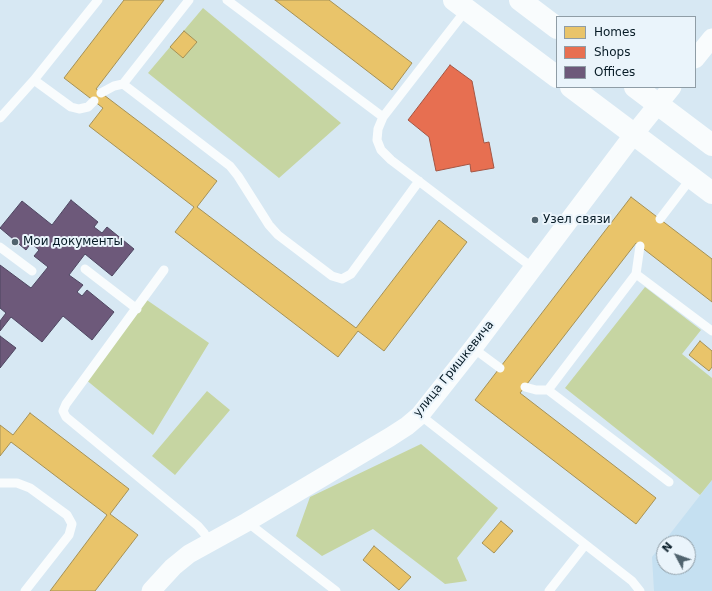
<!DOCTYPE html>
<meta charset="utf-8">
<style>
body{margin:0}
#map{position:relative;width:712px;height:591px;overflow:hidden;background:#d7e8f3;font-family:"DejaVu Sans",sans-serif}
canvas{display:block}
.legend{position:absolute;left:556px;top:16px;width:140px;height:72px;box-sizing:border-box;background:#eaf4fb;border:1px solid #8f9da6;margin:0;padding:5px 7px;list-style:none;font-size:12px;color:#071b26}
.legend li{display:flex;align-items:center;gap:8px;height:20px}
.legend b{width:20px;border:1px solid #8f9da6}
.north{position:absolute;left:656px;top:535px;width:40px;height:40px;box-sizing:border-box;background:#eaf4fb;border:1px solid #8f9da6;border-radius:50%;rotate:311deg;font-size:11px;font-weight:700;line-height:16px;text-align:center;color:#071b26}
.north::after{content:'';display:block;margin:auto;width:14px;height:18px;background:#50636e;clip-path:polygon(50% 0,100% 100%,50% 72%,0 100%)}
</style>
<div id="map">
<canvas width="712" height="591"></canvas>
<ul class="legend">
<li><b style="height:11px;background:#e9c46a"></b>Homes</li>
<li><b style="height:11px;background:#e76f51"></b>Shops</li>
<li><b style="height:11px;background:#6d597a"></b>Offices</li>
</ul>
<div class="north">N</div>
</div>
<script>
const ctx = document.querySelector('canvas').getContext('2d');
ctx.lineJoin = 'round';
function paint(path, color) {
  ctx.fillStyle = color;
  ctx.fill(path, 'evenodd');
}
function shape(rows) {
  const path = new Path2D();
  for (const r of rows) {
    path.moveTo(r[0], r[1]);
    for (let i = 2; i < r.length; i += 2) path.lineTo(r[i], r[i + 1]);
  }
  return path;
}
function stroke(path, color, width, dash) {
  ctx.strokeStyle = color;
  ctx.lineWidth = width;
  ctx.lineCap = dash ? 'butt' : 'round';
  ctx.setLineDash(dash || []);
  ctx.stroke(path);
}
function drawText(font, color, halo, rows, align = 'center') {
  ctx.font = font + ' "DejaVu Sans",sans-serif';
  ctx.lineWidth = 4;
  ctx.setLineDash([]);
  ctx.textBaseline = 'middle';
  ctx.strokeStyle = halo;
  ctx.fillStyle = color;
  for (const [text, x, y, turn = 0] of rows) {
    ctx.save();
    ctx.translate(x, y);
    ctx.rotate((+turn || 0) * Math.PI / 180);
    ctx.textAlign = isNaN(turn) ? turn : align;
    if (halo) ctx.strokeText(text, 0, 0);
    ctx.fillText(text, 0, 0);
    ctx.restore();
  }
}
paint(shape([
 [712,480,712,591,654,591,652,557],
 [664,543,688,543,688,567,664,567]
]), '#c5e0f1');
paint(shape([
 [203,8,341,123,279,178,148,73],
 [645,287,701,330,682,354,712,378,712,480,700,495,565,388],
 [144,298,209,343,153,435,85,379],
 [207,391,230,410,175,475,152,456],
 [421,444,498,508,457,558,467,581,445,584,373,529,322,556,296,536,310,497]
]), '#c6d5a2');
const homes = shape([
 [124,0,164,0,96,89,217,181,197,207,356,328,439,220,467,242,384,351,358,331,338,357,175,232,194,207,89,126,103,108,64,78,124,0],
 [275,0,329,0,412,63,392,90,275,0],
 [184,31,197,42,183,58,170,47,184,31],
 [631,197,712,259,712,302,636,243,520,393,656,498,636,524,475,400,631,197],
 [700,341,712,351,712,367,709,371,689,355,700,341],
 [30,413,129,489,110,514,138,535,95,591,50,591,107,515,11,442,0,456,0,425,13,435,30,413],
 [501,521,513,531,494,553,482,543,501,521],
 [374,546,411,577,399,590,363,560,374,546]
]);
paint(homes, '#e9c46a');
stroke(homes, '#a59156', 1);
const shops = shape([
 [450,65,472,81,484,143,489,142,494,168,471,172,470,164,436,171,429,137,408,120,450,65]
]);
paint(shops, '#e76f51');
stroke(shops, '#a45644', 1);
const offices = shape([
 [71,200,98,222,94,227,102,233,107,227,134,249,112,276,85,254,69,275,83,285,77,292,82,296,87,290,114,312,92,340,63,316,42,342,11,317,0,331,0,321,6,313,0,308,0,265,31,288,48,267,34,256,39,250,31,243,26,250,0,228,22,201,52,225,71,200],
 [0,336,16,348,0,368,0,336]
]);
paint(offices, '#6d597a');
stroke(offices, '#4e4661', 1);
stroke(shape([
 [189,0,123,84,230,166,238,176,269,225,278,235,332,276,342,279,351,274,419,181],
 [227,0,383,117,378,129,377,140,381,150,391,160,533,268],
 [34,80,71,107,79,109,88,107,94,101],
 [101,93,114,86,123,84],
 [383,117,466,10],
 [0,118,34,80,98,0],
 [660,219,692,177],
 [0,247,32,271],
 [85,269,137,309],
 [164,270,66,404,63,411,66,417,198,526,204,533,209,542],
 [636,274,640,246],
 [473,348,500,368],
 [525,387,536,390,548,390],
 [420,415,632,581,640,591],
 [669,482,548,390,636,274,712,331],
 [0,483,17,483,30,488,67,515,72,524,69,535,25,591],
 [247,522,336,591],
 [549,591,585,545]
]), '#f9fcfd', 9);
stroke(shape([
 [695,59,712,38],
 [151,591,173,567,189,554,247,522,390,437,407,426,420,415,473,348,634,134,672,87]
]), '#f9fcfd', 19);
stroke(shape([
 [454,0,557,77],
 [520,0,557,28],
 [571,87,712,193],
 [635,87,712,145]
]), '#f9fcfd', 22);
for (const [x, y, r, color] of [
 [535,220,4,"#50636e"],
 [15,242,4,"#50636e"]
]) {
  const dot = new Path2D();
  dot.arc(x, y, r, 0, 2 * Math.PI);
  ctx.fillStyle = color;
  ctx.fill(dot);
  stroke(dot, '#eaf4fb', 1.5);
}
drawText('12px', '#071b26', '#eaf4fb', [
 ["Узел связи",543,220],
 ["Мои документы",23,242]
], 'left');
drawText('12px', '#071b26', '#eaf4fb', [
 ["улица Гришкевича",454,369,-51]
]);
</script>
